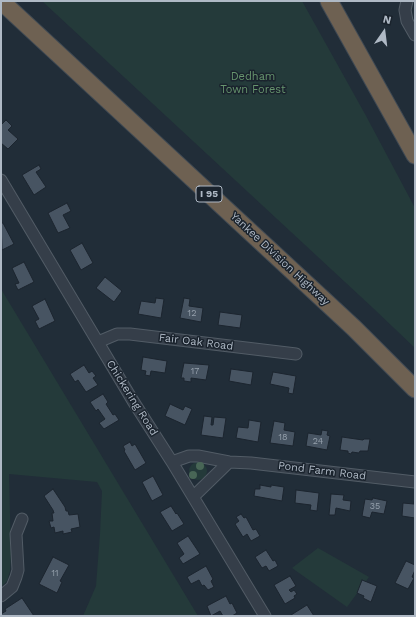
<!DOCTYPE html>
<style>
body{margin:0}
#map{position:relative;width:416px;height:617px;overflow:hidden;background:#212d38;font-family:"Work Sans",sans-serif}
canvas{display:block}
.frame{position:absolute;inset:0;border:2px solid #afb9c5;pointer-events:none}
.north{position:absolute;left:364px;top:12px;width:40px;height:40px;-webkit-text-stroke:3px #1a232d;paint-order:stroke;rotate:14deg;font-size:11px;font-weight:700;line-height:16px;text-align:center;color:#afb9c5}
.north::after{content:'';display:block;margin:auto;width:14px;height:18px;background:#afb9c5;clip-path:polygon(50% 0,100% 100%,50% 72%,0 100%)}
</style>
<div id="map">
<canvas width="416" height="617"></canvas>
<div class="frame"></div>
<div class="north">N</div>
</div>
<script>
const ctx = document.querySelector('canvas').getContext('2d');
ctx.lineJoin = 'round';
function paint(path, color) {
  ctx.fillStyle = color;
  ctx.fill(path, 'evenodd');
}
function shape(rows) {
  const path = new Path2D();
  for (const r of rows) {
    if (r.length === 3) {
      path.moveTo(r[0] + r[2], r[1]);
      path.arc(r[0], r[1], r[2], 0, 2 * Math.PI);
      continue;
    }
    path.moveTo(r[0], r[1]);
    for (let i = 2; i < r.length; i += 2) path.lineTo(r[i], r[i + 1]);
  }
  return path;
}
function stroke(path, color, width, dash) {
  ctx.strokeStyle = color;
  ctx.lineWidth = width;
  ctx.lineCap = dash ? 'butt' : 'round';
  ctx.setLineDash(dash || []);
  ctx.stroke(path);
}
function drawText(font, color, halo, rows, align = 'center') {
  ctx.font = font + ' "Work Sans",sans-serif';
  ctx.lineWidth = 3;
  ctx.setLineDash([]);
  ctx.textBaseline = 'middle';
  ctx.strokeStyle = halo;
  ctx.fillStyle = color;
  for (const [text, x, y, turn = 0] of rows) {
    ctx.save();
    ctx.translate(x, y);
    ctx.rotate((+turn || 0) * Math.PI / 180);
    ctx.textAlign = isNaN(turn) ? turn : align;
    if (halo) ctx.strokeText(text, 0, 0);
    ctx.fillText(text, 0, 0);
    ctx.restore();
  }
}
paint(shape([
 [42,1,302,1,365,114,415,208,415,348,373,308],
 [1,289,198,616,83,616,96,586,100,534,102,491,97,482,9,474,11,554,10,571,7,581,1,587],
 [198,471,9],
 [318,548,369,577,347,607,292,568]
]), '#243a3a');
const building = shape([
 [6,120,12,126,8,130,18,139,8,149,1,143,1,125,6,120],
 [39,165,41,169,36,172,46,187,34,195,22,175,39,165],
 [67,203,71,211,63,215,70,228,58,233,48,213,67,203],
 [1,223,3,223,14,244,2,250,1,223],
 [82,243,93,263,81,270,70,250,82,243],
 [24,262,34,282,18,290,15,284,19,283,12,268,24,262],
 [105,277,122,291,114,302,96,288,105,277],
 [156,298,164,299,161,318,138,314,141,301,155,303,156,298],
 [184,298,190,299,189,306,203,308,201,322,180,318,184,298],
 [45,299,55,321,39,329,35,321,39,319,32,306,45,299],
 [220,312,242,315,240,328,218,325,220,312],
 [143,357,167,361,165,373,151,371,150,376,145,375,146,371,141,370,143,357],
 [184,363,209,365,206,380,191,378,191,382,184,381,184,378,181,378,184,363],
 [84,365,89,373,92,371,96,376,93,378,98,385,86,392,78,380,75,382,70,374,84,365],
 [231,369,253,372,251,385,229,381,231,369],
 [273,372,296,376,293,394,288,393,289,388,270,384,273,372],
 [103,394,108,402,106,404,113,415,115,414,119,420,104,429,99,423,105,419,98,409,96,411,90,402,103,394],
 [170,404,183,410,185,406,192,409,185,425,165,416,170,404],
 [204,416,212,417,211,425,213,425,214,417,226,418,223,438,201,435,204,416],
 [249,420,261,422,258,442,236,438,238,427,248,428,249,420],
 [274,421,285,423,284,430,295,432,293,446,270,443,274,421],
 [322,430,328,431,327,435,330,436,327,450,306,446,308,433,321,435,322,430],
 [342,437,363,440,364,439,370,439,368,451,360,451,359,453,352,452,351,454,348,453,348,451,340,450,342,437],
 [130,442,132,446,135,444,146,463,135,470,124,451,125,450,123,446,130,442],
 [153,476,163,495,152,501,142,482,153,476],
 [260,485,271,487,271,485,284,487,282,501,254,496,255,489,260,489,260,485],
 [53,489,65,507,66,511,68,511,69,515,78,514,80,527,71,529,72,532,63,534,63,531,55,533,54,527,51,528,49,521,53,521,52,513,54,513,53,510,44,496,53,489],
 [296,490,319,493,317,511,310,510,311,505,295,503,296,490],
 [331,494,344,495,343,500,351,501,350,511,336,508,335,515,329,515,331,494],
 [373,498,387,501,384,514,372,512,370,518,362,516,365,499,372,500,373,498],
 [414,502,415,502,415,518,402,516,403,503,414,504,414,502],
 [171,506,176,514,177,513,184,524,172,531,160,512,171,506],
 [241,514,244,518,246,517,253,530,256,529,260,536,251,541,247,534,243,537,235,524,239,521,236,517,241,514],
 [188,536,200,554,183,564,179,558,184,554,177,543,188,536],
 [266,550,273,561,275,560,278,566,269,571,266,566,262,568,255,557,266,550],
 [53,557,69,565,60,581,62,582,57,593,39,584,53,557],
 [406,561,415,565,415,570,412,577,414,578,408,589,395,583,406,561],
 [206,566,213,579,211,581,214,587,208,590,204,585,202,586,199,580,191,584,187,577,206,566],
 [290,576,296,586,289,590,291,592,294,590,297,594,294,596,295,598,285,604,274,585,290,576],
 [362,580,377,586,371,602,363,598,364,596,357,593,362,580],
 [226,596,230,604,232,603,237,613,232,616,223,616,220,611,211,616,207,606,226,596],
 [22,598,34,616,1,616,1,614,6,611,5,609,22,598],
 [307,605,314,616,291,616,291,615,307,605]
]);
paint(building, '#475462');
stroke(building, '#1c252f', 1);
const minor = shape([
 [407,1,405,10,407,21,415,35],
 [1,180,133,401,172,462,265,616],
 [98,342,117,334,130,334,296,354],
 [172,462,189,456,198,456,229,462,251,463,415,482],
 [193,497,229,462],
 [1,596,12,587,16,577,18,570,16,534,22,519]
]);
const highway = shape([
 [1,1,354,328,415,389],
 [329,1,415,155]
]);
stroke(minor, '#525c66', 13);
stroke(highway, '#3f4953', 19);
stroke(minor, '#353e49', 11);
stroke(highway, '#6e6152', 17);
ctx.fillStyle = '#486656';
for (const [x, y] of [
 [200,466],
 [193,475]
]) {
  ctx.beginPath();
  ctx.arc(x, y, 4, 0, 2 * Math.PI);
  ctx.fill();
}
drawText('9px', '#95a0ac', null, [
 ["12",192,313],
 ["17",195,371],
 ["18",283,437],
 ["24",318,441],
 ["35",375,506],
 ["11",55,573]
]);
for (const [x, y, w] of [
 [209,194,26]
]) {
  const box = new Path2D();
  box.roundRect(x - w / 2, y - 8, w, 16, 3);
  ctx.fillStyle = '#1a232d';
  ctx.fill(box);
  stroke(box, '#afb9c5', 1);
}
drawText('bold 10px', '#afb9c5', null, [
 ["I 95",209,194]
]);
drawText('11px', '#67956e', '#1a232d', [
 ["Dedham",253,77],
 ["Town Forest",253,90]
]);
drawText('11px', '#afb9c5', '#1a232d', [
 ["Yankee Division Highway",280,259,43],
 ["Fair Oak Road",196,342,7],
 ["Chickering Road",132,398,58],
 ["Pond Farm Road",322,471,7]
]);
</script>
